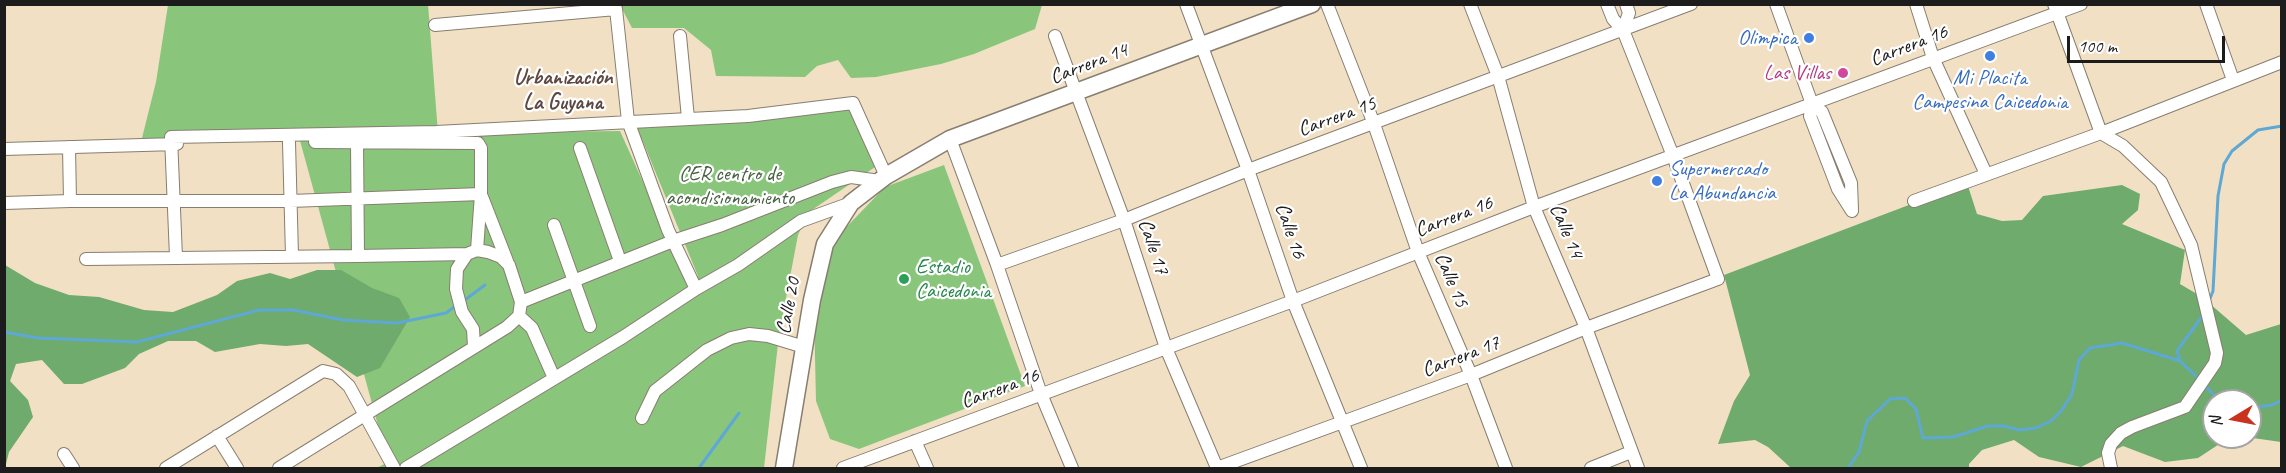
<!DOCTYPE html>
<meta charset="utf-8">
<style>
body{margin:0}
#map{position:relative;width:2286px;height:473px;overflow:hidden;background:#f2e0c4;font-family:Caveat,sans-serif}
canvas{display:block}
.frame{position:absolute;inset:0;border:6px solid #1c1c1c;pointer-events:none}
.north{position:absolute;left:2202px;top:389px;width:60px;height:60px;box-sizing:border-box;background:#fff;border:2px solid #a4a4a4;border-radius:50%;rotate:260deg;font-size:16px;font-weight:700;line-height:24px;text-align:center;color:#1c1c1c}
.north::after{content:'';display:block;margin:auto;width:21px;height:27px;background:#c8321e;clip-path:polygon(50% 0,100% 100%,50% 72%,0 100%)}
.scale{position:absolute;left:2067px;top:36px;width:158px;height:27px;box-sizing:border-box;border:3px solid #1c1c1c;border-top:0;padding-left:8px;font-size:18px;line-height:21px;white-space:nowrap;color:#1c1c1c;-webkit-text-stroke:4px #fff;paint-order:stroke}
</style>
<div id="map">
<canvas width="2286" height="473"></canvas>
<div class="frame"></div>
<div class="north">N</div>
<div class="scale">100 m</div>
</div>
<script>
const ctx = document.querySelector('canvas').getContext('2d');
ctx.lineJoin = 'round';
function paint(path, color) {
  ctx.fillStyle = color;
  ctx.fill(path, 'evenodd');
}
function shape(rows) {
  const path = new Path2D();
  for (const r of rows) {
    path.moveTo(r[0], r[1]);
    for (let i = 2; i < r.length; i += 2) path.lineTo(r[i], r[i + 1]);
  }
  return path;
}
function stroke(path, color, width, dash) {
  ctx.strokeStyle = color;
  ctx.lineWidth = width;
  ctx.lineCap = dash ? 'butt' : 'round';
  ctx.setLineDash(dash || []);
  ctx.stroke(path);
}
function drawText(font, color, halo, rows, align = 'center') {
  ctx.font = font + ' Caveat,sans-serif';
  ctx.lineWidth = 4.5;
  ctx.setLineDash([]);
  ctx.textBaseline = 'middle';
  ctx.strokeStyle = halo;
  ctx.fillStyle = color;
  for (const [text, x, y, turn = 0] of rows) {
    ctx.save();
    ctx.translate(x, y);
    ctx.rotate((+turn || 0) * Math.PI / 180);
    ctx.textAlign = isNaN(turn) ? turn : align;
    if (halo) ctx.strokeText(text, 0, 0);
    ctx.fillText(text, 0, 0);
    ctx.restore();
  }
}
paint(shape([
 [428,4,438,133,620,131,688,282,698,276,637,127,850,105,878,165,809,212,798,235,779,335,764,468,377,468,388,462,299,137,141,142,156,82,168,5],
 [620,5,1042,5,1035,29,974,54,941,64,876,77,851,78,838,60,817,66,805,77,716,76,711,50,684,28,632,28],
 [944,165,1025,386,859,449,830,439,816,401,814,314,831,243,885,187]
]), '#89c67c');
paint(shape([
 [1967,183,1977,214,2002,221,2022,220,2043,196,2122,185,2140,194,2138,210,2122,224,2185,250,2180,284,2202,297,2246,335,2281,324,2281,442,2246,437,2250,437,2250,401,2214,401,2214,437,2230,437,2198,458,2165,462,2123,446,2081,467,2039,457,2014,440,1982,450,1969,464,1969,468,1791,468,1768,447,1755,440,1718,444,1734,401,1750,375,1724,275],
 [5,265,35,283,69,295,99,297,144,310,173,312,217,295,237,281,270,273,290,279,317,270,341,270,372,288,399,298,410,317,380,368,357,377,308,344,286,346,260,344,215,352,196,341,168,341,139,354,125,368,82,384,64,384,42,360,16,364,10,381,28,400,33,417,9,452,5,468]
]), '#6eab6c');
stroke(shape([
 [2209,301,2213,291,2218,196,2224,164,2232,151,2258,130,2282,126],
 [462,302,485,285],
 [4,332,38,338,137,342,259,310,293,310,343,320,397,323,446,313,457,305],
 [2180,361,2177,351,2203,315],
 [2203,384,2214,395,2225,401],
 [2250,408,2272,405,2282,400],
 [699,468,739,413],
 [1848,468,1859,452,1867,421,1890,399,1905,398,1916,409,1923,438,1953,437,1988,426,2004,426,2019,430,2036,428,2051,421,2062,410,2072,394,2079,360,2090,348,2122,343,2180,361,2199,379]
]), '#5ea8d5', 3);
const minor = shape([
 [1186,4,1248,170,1293,301,1361,468],
 [1327,4,1374,124,1418,252,1471,375,1506,468],
 [1470,4,1498,76,1534,207,1586,328,1638,468],
 [1776,4,1812,104,1810,116,1838,189,1852,211],
 [1916,4,1933,58,1986,174],
 [2054,4,2101,133,2123,146,2161,182,2191,245,2217,353,2215,363,2185,407,2132,427,2121,433,2111,444,2108,453,2111,468],
 [2206,4,2233,80],
 [435,25,616,9,628,121,668,230,696,289],
 [1623,30,1629,13,1626,4],
 [680,36,688,118],
 [1055,36,1124,220,1166,348,1217,468],
 [1812,104,1822,112,1851,183,1852,209],
 [950,139,997,265,1041,394,1072,468],
 [289,142,292,256],
 [315,142,478,143,481,148,481,194,477,250],
 [357,143,358,256],
 [69,147,70,201],
 [580,148,620,261],
 [4,149,177,144],
 [482,197,507,261],
 [1914,201,2101,133,2282,62],
 [4,203,70,201,290,201,481,194],
 [554,225,590,326],
 [467,254,457,269,456,289,462,312,473,329,474,347],
 [176,257,171,137,436,132,748,116,853,103,886,176],
 [86,259,358,256,467,254,477,250,488,252,501,257,509,265,521,302,519,316],
 [997,265,1124,220,1248,170,1691,4],
 [521,302,673,241,722,225,832,182,851,177,880,181],
 [642,418,655,391,707,350,731,338,749,334,768,336,804,347],
 [217,436,237,468],
 [915,441,927,468],
 [64,454,73,468],
 [166,468,323,371,336,374,349,386,394,468],
 [279,468,507,327,519,316,532,328,554,378],
 [406,468,623,337,696,289,738,265,801,221,851,203],
 [843,468,1293,301,1534,207,2081,4],
 [1217,468,1471,375,1586,328,1718,279,1673,156,1623,30,1613,19,1607,4],
 [1591,468,1631,452]
]);
const secondary = shape([
 [784,468,812,300,825,244,851,203,886,176,950,139,1312,4]
]);
stroke(minor, '#877e70', 14);
stroke(secondary, '#877e70', 19);
stroke(minor, '#fff', 12);
stroke(secondary, '#fff', 16);
for (const [x, y, r, color] of [
 [1809,38,6,"#3f7fe0"],
 [1990,56,6,"#3f7fe0"],
 [1843,73,6,"#d1479c"],
 [1657,181,6,"#3f7fe0"],
 [904,279,6,"#2e9e5b"]
]) {
  const dot = new Path2D();
  dot.arc(x, y, r, 0, 2 * Math.PI);
  ctx.fillStyle = color;
  ctx.fill(dot);
  stroke(dot, '#fff', 2);
}
drawText('21px', '#366cbe', '#fff', [
 ["Olimpica",1797,38],
 ["Mi Placita",1990,78,"center"],
 ["Campesina Caicedonia",1990,102,"center"],
 ["Supermercado",1669,169,"left"],
 ["La Abundancia",1669,193,"left"]
], 'right');
drawText('21px', '#1c1c1c', '#fff', [
 ["Carrera 16",1909,46,-21],
 ["Carrera 14",1089,64,-21],
 ["Carrera 15",1337,117,-20],
 ["Carrera 16",1454,217,-21],
 ["Calle 16",1290,231,71],
 ["Calle 14",1566,231,67],
 ["Calle 17",1153,247,71],
 ["Calle 15",1451,280,67],
 ["Calle 20",789,306,-79],
 ["Carrera 17",1461,357,-21],
 ["Carrera 16",1000,389,-20]
]);
drawText('21px', '#b23c85', '#fff', [
 ["Las Villas",1831,73]
], 'right');
drawText('21px', '#486042', '#fff', [
 ["CER centro de",730,174],
 ["acondisionamiento",730,198]
]);
drawText('21px', '#27864d', '#fff', [
 ["Estadio",916,267],
 ["Caicedonia",916,291]
], 'left');
drawText('bold 22px', '#5e4842', '#fff', [
 ["Urbanización",563,78],
 ["La Guyana",563,103]
]);
</script>
